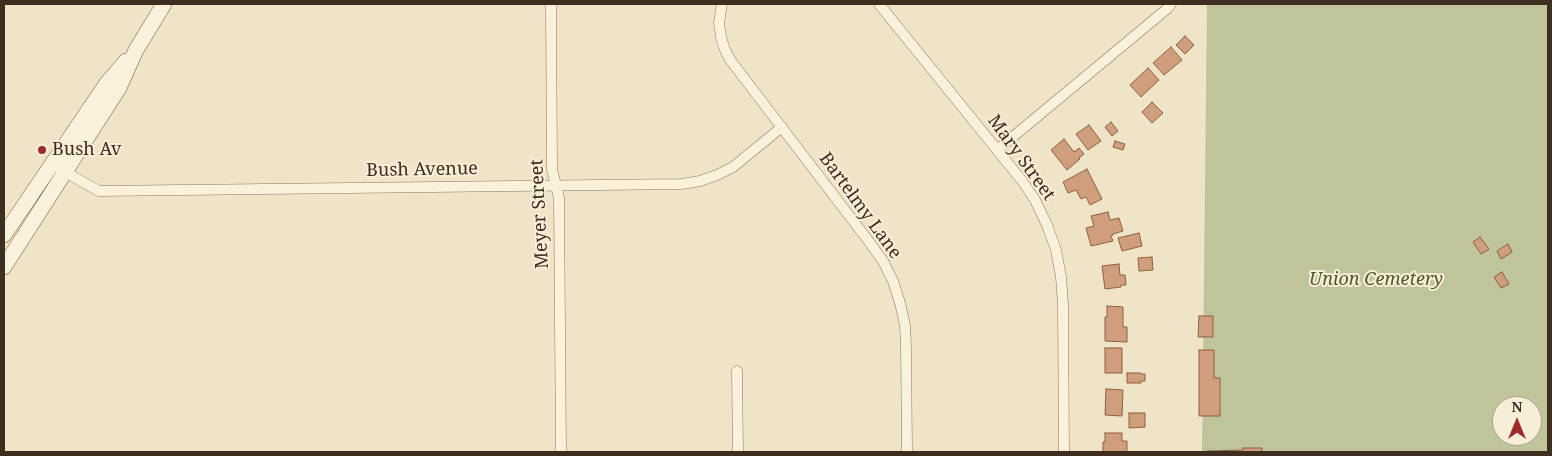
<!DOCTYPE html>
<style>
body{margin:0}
#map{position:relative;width:1552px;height:456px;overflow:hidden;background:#f0e4c8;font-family:"Noto Serif",serif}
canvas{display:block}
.frame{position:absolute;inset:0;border:5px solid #3d2e20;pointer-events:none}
.north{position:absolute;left:1492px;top:396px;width:50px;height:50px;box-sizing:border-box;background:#f7eed8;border:1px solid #ada18e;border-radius:50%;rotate:0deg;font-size:14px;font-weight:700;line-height:20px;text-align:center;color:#3d2e20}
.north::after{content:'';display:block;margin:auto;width:18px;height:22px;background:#9e2a2b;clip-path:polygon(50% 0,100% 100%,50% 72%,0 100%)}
</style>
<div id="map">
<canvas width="1552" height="456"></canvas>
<div class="frame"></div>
<div class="north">N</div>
</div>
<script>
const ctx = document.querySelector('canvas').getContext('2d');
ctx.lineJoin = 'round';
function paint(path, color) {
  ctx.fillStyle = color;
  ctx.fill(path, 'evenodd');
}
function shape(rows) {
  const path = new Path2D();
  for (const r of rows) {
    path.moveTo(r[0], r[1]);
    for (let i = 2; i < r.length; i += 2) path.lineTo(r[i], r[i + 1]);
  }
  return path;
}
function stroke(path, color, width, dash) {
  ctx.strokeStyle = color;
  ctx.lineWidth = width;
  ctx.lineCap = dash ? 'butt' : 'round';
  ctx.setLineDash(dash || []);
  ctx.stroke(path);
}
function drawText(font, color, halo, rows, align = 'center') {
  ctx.font = font + ' "Noto Serif",serif';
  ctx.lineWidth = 4;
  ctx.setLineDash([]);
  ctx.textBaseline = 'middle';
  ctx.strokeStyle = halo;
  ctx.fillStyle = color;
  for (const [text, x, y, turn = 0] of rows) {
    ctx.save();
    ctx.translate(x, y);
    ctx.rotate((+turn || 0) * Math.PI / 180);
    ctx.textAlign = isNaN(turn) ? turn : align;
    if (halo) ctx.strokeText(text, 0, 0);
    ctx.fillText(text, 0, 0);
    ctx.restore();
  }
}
paint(shape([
 [1207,4,1548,4,1548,452,1202,452],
 [1502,406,1532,406,1532,436,1502,436]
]), '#bfc49a');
const building = shape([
 [1185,36,1194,45,1185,54,1176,45,1185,36],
 [1171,47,1182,60,1164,75,1153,63,1171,47],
 [1148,68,1159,80,1141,97,1130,85,1148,68],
 [1152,102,1163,113,1152,123,1142,112,1152,102],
 [1111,122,1118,131,1112,136,1105,127,1111,122],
 [1089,125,1101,141,1088,150,1076,134,1089,125],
 [1064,139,1074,152,1079,148,1084,154,1079,158,1080,159,1067,170,1051,150,1064,139],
 [1115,141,1125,144,1123,150,1113,147,1115,141],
 [1087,169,1102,199,1090,205,1086,197,1081,199,1076,190,1068,193,1063,182,1087,169],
 [1108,212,1110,220,1119,218,1123,231,1113,234,1113,235,1111,236,1113,241,1091,246,1086,228,1094,226,1091,216,1108,212],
 [1139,233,1142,246,1122,251,1118,238,1139,233],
 [1480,237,1489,249,1481,254,1473,242,1480,237],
 [1508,244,1512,252,1501,259,1497,251,1508,244],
 [1152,257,1153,270,1139,271,1138,258,1152,257],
 [1119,264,1120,275,1125,275,1126,285,1121,285,1121,287,1105,289,1102,266,1119,264],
 [1502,272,1509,284,1501,288,1494,277,1502,272],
 [1107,306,1123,307,1123,327,1127,327,1127,342,1105,341,1105,317,1107,317,1107,306],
 [1199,316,1213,316,1213,337,1198,337,1199,316],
 [1105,348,1122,348,1122,373,1105,373,1105,348],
 [1199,350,1214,350,1214,378,1220,378,1220,416,1199,416,1199,350],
 [1127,373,1141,373,1141,374,1145,374,1145,381,1141,381,1141,383,1127,383,1127,373],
 [1106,389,1123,390,1122,416,1105,415,1106,389],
 [1129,413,1145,413,1145,427,1129,428,1129,413],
 [1105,433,1122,433,1122,441,1127,441,1127,452,1103,452,1103,442,1105,442,1105,433],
 [1243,448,1262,448,1262,452,1207,452,1207,451,1243,450,1243,448]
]);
paint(building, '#cf9f7d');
stroke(building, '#8d5f41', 1);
const street = shape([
 [551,4,552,169,559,198,561,452],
 [722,4,719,23,721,37,725,50,731,61,867,239,883,261,893,281,900,303,905,325,906,347,907,452],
 [879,4,1023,182,1035,200,1047,225,1056,250,1061,277,1063,304,1064,452],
 [997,150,1168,8,1171,4],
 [61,170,99,191,682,184,700,181,717,175,733,167,782,127],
 [737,371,738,452]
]);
const secondary = shape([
 [4,235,107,83,126,61],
 [4,267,119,88,136,50,164,4]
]);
stroke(street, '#8d765c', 11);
stroke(secondary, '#6f573f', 16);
stroke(street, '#faf1dc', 10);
stroke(secondary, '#faf1dc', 15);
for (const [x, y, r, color] of [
 [42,150,5,"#9e2a2b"]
]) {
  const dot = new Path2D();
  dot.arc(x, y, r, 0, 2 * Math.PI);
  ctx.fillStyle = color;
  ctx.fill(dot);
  stroke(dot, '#f7eed8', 2);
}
drawText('18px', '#3d2e20', '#f7eed8', [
 ["Bush Av",52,150]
], 'left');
drawText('18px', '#3d2e20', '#f7eed8', [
 ["Mary Street",1021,158,54],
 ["Bush Avenue",422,170,-1],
 ["Bartelmy Lane",860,206,54],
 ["Meyer Street",540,214,-93]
]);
drawText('italic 18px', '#4d5a26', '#f7eed8', [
 ["Union Cemetery",1376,280]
]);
</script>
